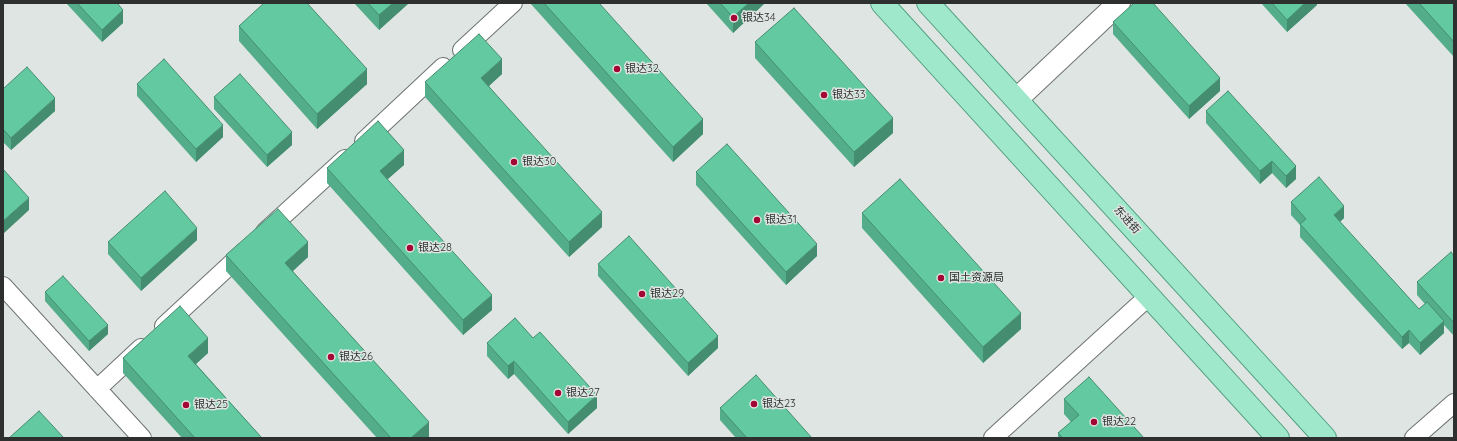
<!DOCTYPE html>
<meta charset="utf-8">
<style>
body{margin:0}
#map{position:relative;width:1457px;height:441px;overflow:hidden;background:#dfe5e2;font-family:Quicksand,sans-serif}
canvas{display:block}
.frame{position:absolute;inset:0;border:4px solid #2d302f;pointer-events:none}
</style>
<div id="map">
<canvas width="1457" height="441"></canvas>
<div class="frame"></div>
</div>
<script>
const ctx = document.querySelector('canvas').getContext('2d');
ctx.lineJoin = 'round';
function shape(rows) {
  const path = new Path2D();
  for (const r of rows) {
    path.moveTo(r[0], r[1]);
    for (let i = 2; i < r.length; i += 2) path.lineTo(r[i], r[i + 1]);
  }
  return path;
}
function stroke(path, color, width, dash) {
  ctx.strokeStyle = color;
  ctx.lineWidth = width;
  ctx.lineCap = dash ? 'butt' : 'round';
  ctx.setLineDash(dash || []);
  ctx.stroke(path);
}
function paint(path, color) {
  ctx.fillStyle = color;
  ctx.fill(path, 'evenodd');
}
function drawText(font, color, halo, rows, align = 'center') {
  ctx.font = font + ' Quicksand,"Noto Sans SC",sans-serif';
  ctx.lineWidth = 3;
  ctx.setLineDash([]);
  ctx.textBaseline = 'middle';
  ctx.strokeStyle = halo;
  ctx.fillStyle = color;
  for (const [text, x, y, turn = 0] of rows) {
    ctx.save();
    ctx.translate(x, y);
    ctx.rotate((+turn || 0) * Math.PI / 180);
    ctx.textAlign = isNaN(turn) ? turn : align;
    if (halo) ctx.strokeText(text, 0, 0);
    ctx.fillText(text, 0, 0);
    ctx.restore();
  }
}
const minor = shape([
 [462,50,513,3],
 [364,141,443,67],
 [265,232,345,159],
 [3,286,142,438],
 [164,326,244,252],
 [97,389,141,348],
 [993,438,1149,296],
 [1414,438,1454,403]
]);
const tertiary = shape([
 [1017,99,1119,3]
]);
const primary = shape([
 [882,3,1278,438],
 [928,3,1325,438]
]);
stroke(minor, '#6d7370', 20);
stroke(tertiary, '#6d7370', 24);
stroke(primary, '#4e9e7f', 24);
stroke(minor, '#fff', 18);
stroke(tertiary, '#fff', 22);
stroke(primary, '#a0e8cc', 22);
paint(shape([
 [66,3,117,3,123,23,102,42],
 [354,3,409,3,379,30],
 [530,3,599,3,703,134,673,162],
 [706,3,765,3,733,33],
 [1261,3,1317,3,1317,5,1287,32],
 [1405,3,1454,3,1454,57],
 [1113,22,1220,91,1189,119,1113,34],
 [239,26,367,84,317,129,239,41],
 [755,42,893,133,854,167,755,58],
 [502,74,489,86,602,227,569,257,425,97,425,82],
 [137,84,223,137,196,162,137,96],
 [3,89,55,111,11,150,3,142],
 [214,97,292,145,267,167,214,109],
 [1206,111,1296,179,1286,188,1272,173,1260,184,1206,123],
 [404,165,387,179,492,310,463,335,327,183,327,168],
 [696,172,817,256,786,285,696,185],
 [1291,202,1344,218,1340,222,1419,309,1425,304,1417,295,1417,282,1454,256,1454,336,1444,325,1444,333,1420,355,1409,343,1402,349,1300,237,1300,225,1291,215],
 [862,213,1021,329,983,363,862,228],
 [197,240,141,291,108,254,108,242],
 [226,255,308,257,293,271,429,437,428,438,377,438,226,271],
 [598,264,718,348,688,376,598,276],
 [45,292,108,334,89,351,45,301],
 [533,338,597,408,568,434,514,374,508,379,487,356,487,343],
 [208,353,196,364,262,438,182,438,123,373,123,358],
 [1064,399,1144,438,1058,438,1058,433,1071,422,1064,414],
 [720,408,812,438,736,438,720,420]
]), '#54ad8a');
paint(shape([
 [393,3,409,3,379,30,379,15],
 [749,3,765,3,733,33,733,17],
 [1305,3,1317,3,1317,5,1287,32,1287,20],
 [123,10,123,23,102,42,102,30],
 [502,59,502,74,481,93,481,78],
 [367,69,367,84,317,129,317,114],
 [1220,78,1220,91,1189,119,1189,106],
 [55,98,55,111,11,150,11,138],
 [893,118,893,133,854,167,854,152],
 [703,119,703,134,673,162,673,147],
 [223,125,223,137,196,162,196,149],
 [292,132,292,145,267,167,267,155],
 [404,150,404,165,380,186,380,171],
 [1272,161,1272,173,1260,184,1260,171],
 [1296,166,1296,179,1286,188,1286,176],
 [29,198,29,210,3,234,3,221],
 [1344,206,1344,218,1334,227,1334,215],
 [602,212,602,227,569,257,569,242],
 [197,228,197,240,141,291,141,278],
 [308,242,308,257,285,278,285,263],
 [817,244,817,256,786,285,786,272],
 [492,295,492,310,463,335,463,320],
 [1021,313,1021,329,983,363,983,347],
 [1444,321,1444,333,1420,355,1420,343],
 [108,325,108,334,89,351,89,341],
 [1409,330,1409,343,1402,349,1402,337],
 [718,336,718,348,688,376,688,363],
 [208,338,208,353,188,371,188,356],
 [514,361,514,374,508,379,508,366],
 [597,395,597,408,568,434,568,422],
 [429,422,429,437,428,438,411,438]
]), '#458d70');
const building = shape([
 [77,3,117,3,123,10,102,30,77,3],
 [264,3,307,3,367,69,317,114,239,26,264,3],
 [368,3,393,3,379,15,368,3],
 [544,3,599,3,703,119,673,147,544,3],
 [720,3,749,3,733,17,720,3],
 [1134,3,1153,3,1220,78,1189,106,1113,22,1134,3],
 [1272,3,1305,3,1287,20,1272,3],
 [1419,3,1454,3,1454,42,1419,3],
 [794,8,893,118,854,152,755,42,794,8],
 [479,34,502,59,481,78,602,212,569,242,425,82,479,34],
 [164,59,223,125,196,149,137,84,164,59],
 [27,67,55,98,11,138,3,129,3,89,27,67],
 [240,74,292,132,267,155,214,97,240,74],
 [1228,91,1296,166,1286,176,1272,161,1260,171,1206,111,1228,91],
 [378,121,404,150,380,171,492,295,463,320,327,168,378,121],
 [727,144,817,244,786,272,696,172,727,144],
 [3,169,29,198,3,221,3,169],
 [1319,177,1344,206,1334,215,1419,309,1427,302,1444,321,1420,343,1409,330,1402,337,1300,224,1306,219,1291,202,1319,177],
 [900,179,1021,313,983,347,862,213,900,179],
 [165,191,197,228,141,278,108,242,165,191],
 [278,209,308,242,285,263,429,422,411,438,391,438,226,255,278,209],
 [629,236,718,336,688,363,598,264,629,236],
 [1451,252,1454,256,1454,323,1417,282,1451,252],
 [63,276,108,325,89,341,45,292,63,276],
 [180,306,208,338,188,356,262,438,195,438,123,358,180,306],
 [515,318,533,338,540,332,597,395,568,422,514,361,508,366,487,343,515,318],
 [756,375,812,438,747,438,720,408,756,375],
 [1089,377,1144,438,1063,438,1058,433,1079,415,1064,399,1089,377],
 [39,411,64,438,9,438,39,411]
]);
paint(building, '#62c9a0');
stroke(building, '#458d70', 1);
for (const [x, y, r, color] of [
 [734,18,4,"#a30535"],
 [617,69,4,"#a30535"],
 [824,95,4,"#a30535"],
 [514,162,4,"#a30535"],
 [757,220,4,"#a30535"],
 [410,248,4,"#a30535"],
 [941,278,4,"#a30535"],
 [642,294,4,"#a30535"],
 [331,357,4,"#a30535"],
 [558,393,4,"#a30535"],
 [754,404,4,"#a30535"],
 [186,405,4,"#a30535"],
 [1094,422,4,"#a30535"]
]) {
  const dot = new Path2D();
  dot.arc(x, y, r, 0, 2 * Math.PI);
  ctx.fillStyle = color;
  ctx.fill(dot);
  stroke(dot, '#dfe5e2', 1.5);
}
drawText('11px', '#2d302f', '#dfe5e2', [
 ["银达34",742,18],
 ["银达32",625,69],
 ["银达33",832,95],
 ["银达30",522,162],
 ["银达31",765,220],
 ["银达28",418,248],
 ["国土资源局",949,278],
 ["银达29",650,294],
 ["银达26",339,357],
 ["银达27",566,393],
 ["银达23",762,404],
 ["银达25",194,405],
 ["银达22",1102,422]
], 'left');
drawText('11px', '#2d302f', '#dfe5e2', [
 ["东进街",1127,220,48]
]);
</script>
